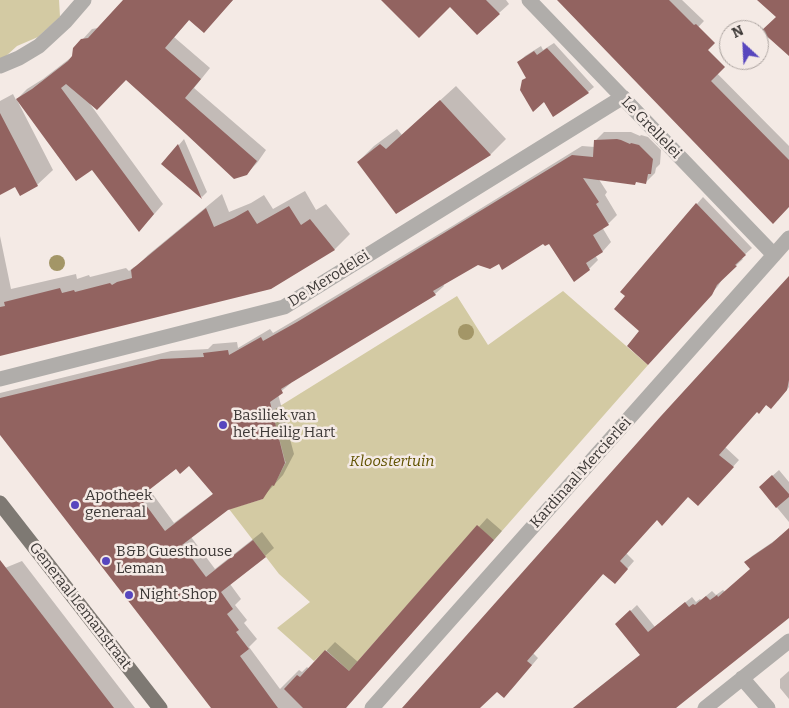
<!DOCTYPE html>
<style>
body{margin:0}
#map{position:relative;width:789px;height:708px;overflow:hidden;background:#f4eae5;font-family:Bitter,serif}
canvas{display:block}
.north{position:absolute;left:719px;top:20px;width:50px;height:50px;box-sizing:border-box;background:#f4eae5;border:1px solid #aba39f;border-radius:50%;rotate:335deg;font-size:14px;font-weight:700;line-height:20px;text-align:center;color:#3d3937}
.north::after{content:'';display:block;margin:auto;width:18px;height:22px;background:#5746be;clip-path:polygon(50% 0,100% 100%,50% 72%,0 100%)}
</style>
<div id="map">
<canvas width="789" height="708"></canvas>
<div class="north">N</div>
</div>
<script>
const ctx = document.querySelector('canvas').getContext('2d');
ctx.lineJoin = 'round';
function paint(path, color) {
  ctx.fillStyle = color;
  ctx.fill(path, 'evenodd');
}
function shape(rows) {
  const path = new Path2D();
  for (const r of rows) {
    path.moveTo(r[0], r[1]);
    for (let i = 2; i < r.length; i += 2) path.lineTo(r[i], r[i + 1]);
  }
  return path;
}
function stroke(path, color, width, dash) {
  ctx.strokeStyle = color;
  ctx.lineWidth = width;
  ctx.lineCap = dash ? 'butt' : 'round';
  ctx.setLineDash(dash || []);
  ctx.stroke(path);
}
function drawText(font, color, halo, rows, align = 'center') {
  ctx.font = font + ' Bitter,serif';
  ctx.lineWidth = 5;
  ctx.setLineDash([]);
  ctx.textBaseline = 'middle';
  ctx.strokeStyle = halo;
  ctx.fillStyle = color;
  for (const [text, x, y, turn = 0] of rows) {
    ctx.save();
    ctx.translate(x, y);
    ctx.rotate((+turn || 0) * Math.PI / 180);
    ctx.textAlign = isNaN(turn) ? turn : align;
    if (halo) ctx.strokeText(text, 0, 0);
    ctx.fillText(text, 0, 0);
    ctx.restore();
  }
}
paint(shape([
 [0,0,59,0,60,17,38,37,17,46,6,56,0,59],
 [563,291,648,365,494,540,477,526,349,671,326,650,314,661,277,628,310,602,279,574,229,509,263,499,265,481,274,485,286,462,285,461,272,411,457,296,488,345]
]), '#d3caa3');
paint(shape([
 [124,0,233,0,204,31,190,19,174,37,210,68,194,88,266,150,257,163,246,174,126,79,90,104,163,204,149,220,18,99,17,100,53,170,37,185,15,186,0,194,0,101,13,94,16,100,27,89,43,79,73,56,82,40,92,29,98,28],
 [383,0,506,0,509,4,477,33,450,5],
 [559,0,682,0,704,21,685,41,789,146,789,206],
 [554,43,594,87,588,92,553,115,527,77,519,62,525,56,541,46,543,50],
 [456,86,506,139,491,154,396,212,358,162,374,146,397,129,402,135],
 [604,132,631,132,640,136,641,135,648,137,661,150,660,164,656,168,655,173,646,182,598,178,607,192,605,195,617,215,608,224,602,227,611,242,603,251,595,255,598,260,589,269,574,281,549,242,543,242,499,263,478,263,443,284,444,286,435,294,291,381,291,383,278,394,294,454,283,475,262,498,227,509,191,537,215,569,262,532,274,548,265,556,230,584,241,599,235,605,247,620,244,623,257,639,249,647,280,689,299,670,302,672,307,667,309,669,335,642,358,662,487,518,502,531,345,708,213,708,0,432,0,393,171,351,208,349,213,344,237,342,238,348,270,329,273,333,307,313,454,225,582,146,595,147,595,141],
 [190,464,214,493,174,523,149,489,176,467],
 [184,139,207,192,202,197,163,164],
 [305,191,316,210,326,204,350,234,335,249,271,288,0,355,0,236,11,289,76,274,77,279,89,275,90,277,126,268,129,271,134,267,137,266,148,255,222,194,229,212,251,203,264,195,273,209],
 [703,197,752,248,741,258,743,259,723,278,718,286,655,356,641,331,697,204],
 [789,277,789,387,778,401,767,404,759,412,757,411,725,447,739,460,705,498,688,496,657,519,626,553,634,561,621,576,604,573,533,653,538,658,511,690,497,690,479,708,404,708],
 [779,470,789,482,789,522,760,487],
 [789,529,789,616,674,708,573,708,641,654,617,624,637,605,655,627,692,597,696,602,700,599,701,600,712,591,716,595,723,590,725,592,752,569,746,562,752,556,780,537],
 [22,561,135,708,0,708,0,570],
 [789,671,789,699,780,688,780,679]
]), '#0003');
paint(shape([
 [123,0,233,0,204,33,189,20,165,48,201,79,185,98,257,161,247,175,234,179,186,134,126,80,97,110,66,84,61,88,154,214,139,232,92,170,76,181,16,99,32,89,68,61,72,56,73,48,81,39,88,38],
 [381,0,486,0,500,14,477,35,450,7,419,38],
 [557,0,669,0,694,25,696,24,715,43,708,50,725,67,711,81,789,160,789,207,773,224],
 [757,0,789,0,789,56,761,31,776,17],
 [547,48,589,93,553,117,544,102,533,112,520,90,522,80,526,78,517,62,534,51,537,55],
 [440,100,491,155,396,214,357,162,380,144,386,149],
 [0,113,38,186,20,196,15,187,0,195],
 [617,139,621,140,630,144,631,143,639,145,653,159,651,174,648,174,646,184,636,182,635,185,583,178,599,202,596,204,609,225,593,235,603,252,586,263,590,270,574,282,549,244,545,246,543,244,502,270,499,264,490,269,478,265,433,291,436,295,281,389,283,393,270,402,285,463,274,486,272,485,263,499,228,510,182,545,206,577,253,540,266,557,221,592,233,609,227,614,239,630,236,632,249,649,240,656,278,708,211,708,0,435,0,398,161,359,204,357,203,353,228,350,229,355,261,337,263,341,297,322,444,233,572,155,593,157,594,140],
 [189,466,213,494,165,531,140,497,176,469,180,474],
 [178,144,202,199,161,164],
 [696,203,746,255,735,265,737,266,717,285,712,295,648,365,627,346,639,331,614,309,625,296,620,292],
 [289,206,301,225,310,219,335,250,271,289,0,356,0,307,5,306,4,302,60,288,62,293,74,290,75,292,110,283,112,285,117,282,132,278,131,270,206,208,214,227,234,218,248,210,257,224],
 [789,276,789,380,787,390,771,409,766,405,759,414,757,412,719,455,734,467,698,506,688,497,662,526,657,520,620,561,628,569,615,584,603,574,527,661,532,665,504,698,497,692,480,708,402,708,661,416],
 [772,475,789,494,789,497,776,508,759,487],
 [477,525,494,540,346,708,303,708,284,689,297,675,300,677,325,650,349,671],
 [789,528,789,618,676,708,573,708,640,655,615,624,630,610,648,632,685,602,689,607,693,604,695,605,706,596,710,600,717,595,718,597,750,569,744,562,772,543],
 [0,560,74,656,114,708,0,708]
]), '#926360');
stroke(shape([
 [529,0,774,255],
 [0,66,19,58,39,46,65,22,84,0],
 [0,379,284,307,623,97],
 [742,678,768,708],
 [372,708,789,238],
 [705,708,789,641]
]), '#b0adaa', 15);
stroke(shape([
 [0,503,160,708]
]), '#7e7973', 15);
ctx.fillStyle = '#a39667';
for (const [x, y] of [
 [57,263],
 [466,332]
]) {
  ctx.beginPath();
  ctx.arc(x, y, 8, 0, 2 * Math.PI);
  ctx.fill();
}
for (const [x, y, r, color] of [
 [223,425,5,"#5746be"],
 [75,505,5,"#5746be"],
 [106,561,5,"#5746be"],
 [129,595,5,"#5746be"]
]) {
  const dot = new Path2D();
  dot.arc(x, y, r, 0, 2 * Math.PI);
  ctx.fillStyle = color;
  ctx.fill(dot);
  stroke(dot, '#f4eae5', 2);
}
drawText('15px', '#3d3937', '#f4eae5', [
 ["Le Grellelei",651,128,46],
 ["De Merodelei",329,279,-32],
 ["Kardinaal Mercierlei",581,473,-48],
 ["Generaal Lemanstraat",80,606,52]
]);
drawText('15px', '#3d3937', '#f4eae5', [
 ["Basiliek van",233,416],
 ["het Heilig Hart",233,433],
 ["Apotheek",85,496],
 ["generaal",85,513],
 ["B&B Guesthouse",116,552],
 ["Leman",116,569],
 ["Night Shop",139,595]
], 'left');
drawText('italic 15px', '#615200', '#f4eae5', [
 ["Kloostertuin",392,462]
]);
</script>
